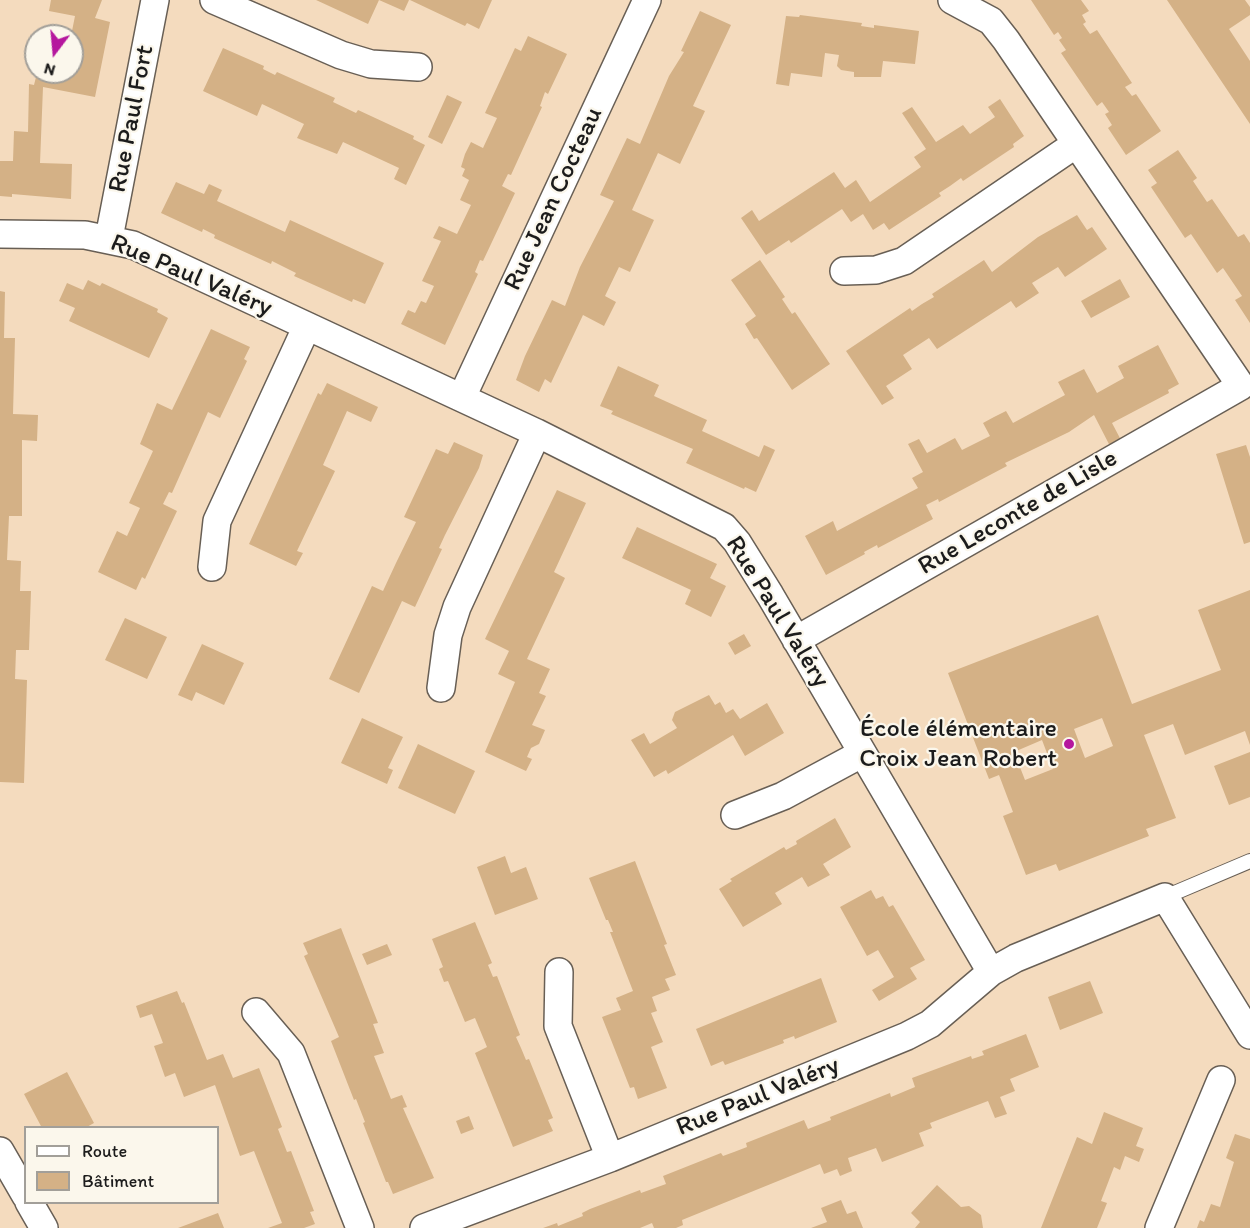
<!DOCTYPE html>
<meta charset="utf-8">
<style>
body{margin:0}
#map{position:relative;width:1250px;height:1228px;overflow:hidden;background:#f4dbbe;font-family:Itim,sans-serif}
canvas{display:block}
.legend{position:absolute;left:24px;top:1126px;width:195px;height:78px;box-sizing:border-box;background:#fbf7ec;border:2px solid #a29f99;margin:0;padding:8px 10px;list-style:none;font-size:18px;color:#1c1c1c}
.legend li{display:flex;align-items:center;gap:12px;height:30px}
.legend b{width:30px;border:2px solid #a29f99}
.north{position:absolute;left:24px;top:24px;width:60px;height:60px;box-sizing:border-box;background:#fbf7ec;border:2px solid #a29f99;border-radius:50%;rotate:196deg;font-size:16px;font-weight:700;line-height:24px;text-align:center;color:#1c1c1c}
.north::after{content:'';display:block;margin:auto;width:21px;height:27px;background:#b5179e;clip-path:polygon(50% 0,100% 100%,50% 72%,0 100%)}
</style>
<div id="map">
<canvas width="1250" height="1228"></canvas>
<ul class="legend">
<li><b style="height:8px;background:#fff"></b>Route</li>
<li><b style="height:16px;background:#d4b186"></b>Bâtiment</li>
</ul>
<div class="north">N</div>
</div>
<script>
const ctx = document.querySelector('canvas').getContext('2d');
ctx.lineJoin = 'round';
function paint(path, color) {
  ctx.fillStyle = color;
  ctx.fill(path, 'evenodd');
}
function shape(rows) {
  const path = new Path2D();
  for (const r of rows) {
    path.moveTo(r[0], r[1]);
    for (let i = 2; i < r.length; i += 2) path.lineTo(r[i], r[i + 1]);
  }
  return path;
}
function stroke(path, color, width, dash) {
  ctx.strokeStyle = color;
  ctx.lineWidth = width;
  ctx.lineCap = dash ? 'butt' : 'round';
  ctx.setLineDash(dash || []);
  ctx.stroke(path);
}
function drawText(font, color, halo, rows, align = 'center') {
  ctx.font = font + ' Itim,sans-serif';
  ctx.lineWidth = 4.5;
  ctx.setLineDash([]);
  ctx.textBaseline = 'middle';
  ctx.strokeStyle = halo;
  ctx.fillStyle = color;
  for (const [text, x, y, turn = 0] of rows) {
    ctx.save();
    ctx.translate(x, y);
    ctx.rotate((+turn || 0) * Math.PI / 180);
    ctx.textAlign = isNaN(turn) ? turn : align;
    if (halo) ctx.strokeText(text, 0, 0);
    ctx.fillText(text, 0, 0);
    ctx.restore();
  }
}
paint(shape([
 [51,0,102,0,95,18,110,22,95,97,43,87,40,163,72,164,71,199,12,194,12,197,0,196,0,161,13,161,14,131,28,132,29,84,34,85,37,73,72,72,71,36,75,16,49,11],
 [316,0,409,0,404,11,379,0,368,24],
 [410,0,492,0,479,29,467,23,465,26],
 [1031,0,1081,0,1089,11,1082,15,1086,22,1083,24,1090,34,1097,30,1132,83,1125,87,1132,96,1136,94,1161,131,1126,155,1108,128,1112,125,1105,114,1109,112,1102,102,1097,106,1061,53,1066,50,1059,40,1062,38,1058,32,1054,35],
 [1167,0,1245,0,1250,7,1250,15,1229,29,1250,61,1250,124],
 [700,11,731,25,693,106,705,111,680,164,658,153,632,210,654,220,630,272,619,267,605,296,616,302,604,326,583,315,551,383,545,379,539,392,516,380,525,356,552,300,565,306,580,267,614,201,600,195,627,138,640,144,669,76,684,52,681,51],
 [800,15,862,23,861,26,874,28,874,25,919,31,915,64,883,61,881,77,854,77,854,72,841,70,837,66,839,55,825,53,822,77,791,73,789,86,776,84,786,16,799,17],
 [528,36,567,54,548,94,545,92,540,106,542,107,511,175,508,174,502,186,515,193,483,261,480,260,475,272,478,274,445,345,401,324,408,310,415,313,421,301,426,303,434,286,422,281,441,241,433,238,439,226,457,234,471,205,460,200,469,180,462,176,465,169,461,167,465,154,471,142,483,148,497,118,485,113,515,48,521,51],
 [223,48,264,66,263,69,275,75,277,72,335,98,333,102,356,113,358,110,414,136,413,139,425,145,406,185,394,179,399,168,343,142,337,154,297,138,304,124,262,104,257,116,203,91],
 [447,95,462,102,442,144,428,137],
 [1000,99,1024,136,1013,144,1014,147,963,181,961,178,950,186,939,193,941,196,889,230,884,223,873,230,863,214,851,222,842,209,791,243,789,240,766,255,741,218,752,210,759,221,834,172,845,188,856,180,870,202,921,167,914,157,926,149,902,113,912,107,936,142,963,125,970,134,995,117,988,107],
 [1178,150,1197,178,1193,181,1207,202,1212,199,1238,237,1244,234,1250,243,1250,323,1235,300,1242,296,1223,268,1217,273,1191,234,1185,238,1151,187,1157,183,1148,170],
 [176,182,204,194,209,184,222,190,217,201,285,232,290,220,384,263,365,304,353,299,352,302,294,276,296,273,272,261,271,264,214,238,215,235,203,229,202,232,161,213],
 [1077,215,1087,230,1092,227,1107,249,1065,277,1058,267,1032,283,1039,293,1016,308,1011,301,937,349,929,338,903,355,912,369,886,386,894,398,882,405,846,351,910,308,912,311,922,304,934,297,932,294,984,260,992,272,1038,237],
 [760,260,785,297,782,299,792,314,795,312,830,364,792,390,757,338,754,339,745,324,756,316,731,280],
 [1120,279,1130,297,1091,318,1081,301],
 [88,280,100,286,102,283,158,309,157,312,168,318,149,358,69,321,75,308,59,301,67,283,83,290],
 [0,291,5,292,4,338,15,338,13,414,38,415,37,441,22,440,22,516,9,516,7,560,21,561,20,591,31,591,29,650,16,650,15,679,27,680,24,783,0,782],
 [211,329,250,347,244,359,247,361,220,418,208,412,172,493,169,492,163,504,177,511,145,579,142,577,136,590,98,572,117,531,127,536,140,508,129,503,153,451,140,444,157,403,172,410],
 [1158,345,1179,384,1168,390,1169,393,1112,423,1122,442,1111,448,1094,415,1069,432,1005,463,1007,466,939,502,938,499,926,505,933,519,878,548,877,545,864,552,865,554,826,575,805,536,833,521,837,531,918,488,912,478,923,472,908,444,919,439,927,453,955,438,962,450,990,436,983,423,994,417,1006,411,1013,423,1065,395,1058,382,1084,369,1097,393,1124,378,1118,366],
 [618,366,659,385,654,396,707,420,702,431,759,457,764,445,775,450,756,492,745,487,744,489,686,463,693,449,611,414,613,411,600,406],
 [327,383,378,407,371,422,347,411,323,465,335,471,297,551,303,553,296,566,249,544,318,393,321,395],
 [454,442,483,455,479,468,445,535,439,548,442,549,415,607,402,601,359,693,329,679,372,586,383,591,396,563,416,522,404,517,436,449,448,454],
 [1246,445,1250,457,1250,542,1244,544,1216,454],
 [557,490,586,503,554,572,565,578,527,659,550,669,539,693,546,696,532,725,545,730,539,744,531,748,527,757,532,759,526,771,485,752,515,682,498,674,509,651,485,639],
 [637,527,717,564,710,578,726,586,711,617,685,604,691,590,622,558],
 [1250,590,1250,745,1245,731,1185,755,1173,724,1144,735,1176,818,1146,829,1149,836,1059,871,1056,864,1026,875,1003,816,1013,812,999,775,989,779,948,673,1098,615,1132,704,1221,670,1198,610],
 [1102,718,1113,746,1085,758,1074,729],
 [1042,740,1053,769,1025,780,1014,752],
 [125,618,167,637,147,679,105,660],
 [744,634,751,646,735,655,728,643],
 [202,644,244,663,224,705,196,692,192,701,178,695],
 [709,695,715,705,720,702,726,713,733,709,740,719,767,703,784,733,745,756,733,735,668,774,666,770,654,777,631,740,644,733,650,744,677,728,672,720,675,712],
 [362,718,403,737,388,768,393,770,387,784,341,763],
 [418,744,475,771,455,814,398,788],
 [1250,752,1250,797,1229,805,1214,766],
 [835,818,851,847,823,864,830,875,808,887,802,877,775,893,782,904,743,927,719,889,732,881,730,879,784,847,786,850,797,844,796,841],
 [505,856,511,873,526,867,538,899,495,915,477,867],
 [635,861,667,944,664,945,676,975,665,979,670,990,652,997,657,1011,651,1013,663,1042,651,1047,667,1088,638,1099,634,1087,630,1088,602,1017,621,1010,616,998,633,991,610,932,613,932,608,920,606,920,589,878],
 [871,890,876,899,883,896,889,907,893,905,925,960,910,968,917,979,879,1001,872,990,894,977,878,950,867,956,840,907],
 [475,922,492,963,488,965,493,977,497,976,520,1035,516,1037,521,1048,526,1060,529,1059,553,1118,548,1120,553,1131,513,1147,475,1053,487,1047,475,1018,465,1022,448,981,444,982,439,969,443,967,432,939],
 [341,928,378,1023,373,1024,384,1053,374,1056,391,1099,402,1095,407,1107,403,1108,434,1178,393,1194,388,1182,386,1182,363,1123,365,1122,356,1099,354,1100,331,1041,339,1037,304,956,308,954,303,943],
 [387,944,392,955,367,965,362,954],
 [821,978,837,1022,795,1039,794,1036,783,1040,784,1043,725,1065,723,1061,711,1066,696,1029],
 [1090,981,1103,1013,1060,1030,1048,997],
 [177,991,182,1003,184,1002,207,1060,223,1054,233,1078,259,1068,282,1127,278,1129,287,1152,291,1151,314,1211,310,1212,315,1224,304,1228,268,1228,282,1223,254,1151,240,1156,215,1085,184,1097,175,1073,165,1077,154,1046,163,1043,152,1014,140,1018,136,1006],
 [1026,1034,1039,1067,1010,1079,1015,1091,1000,1097,1007,1114,995,1118,988,1101,930,1123,932,1128,919,1133,924,1146,882,1162,876,1148,848,1158,852,1171,840,1176,837,1169,824,1174,820,1164,682,1220,683,1225,676,1228,654,1228,652,1223,640,1228,543,1228,557,1223,558,1226,583,1216,582,1213,590,1209,640,1190,641,1193,666,1184,663,1176,721,1153,723,1156,734,1152,747,1147,746,1143,804,1120,808,1129,831,1120,830,1117,890,1093,891,1097,915,1087,912,1078,971,1056,972,1059,984,1055,982,1051],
 [67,1072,94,1123,85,1128,42,1128,24,1094],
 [1104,1112,1143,1128,1136,1146,1144,1149,1139,1162,1125,1156,1120,1170,1114,1167,1101,1201,1107,1203,1097,1228,1041,1228,1077,1137,1092,1144],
 [469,1116,474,1129,461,1134,456,1121],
 [1235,1134,1250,1139,1250,1228,1197,1228,1200,1220,1204,1222,1211,1204,1220,1207,1234,1162,1226,1158],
 [937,1185,961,1207,969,1206,981,1215,983,1228,915,1228,920,1222,911,1213],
 [841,1200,847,1214,856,1211,863,1228,811,1228,827,1222,821,1208],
 [218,1213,224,1228,178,1228]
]), '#d4b186');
const service = shape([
 [1165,897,1250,861]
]);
const minor = shape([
 [214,0,341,55,371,64,418,67],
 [0,234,85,235,133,245,537,433,724,527,737,542,770,595,991,972],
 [109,238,155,0],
 [844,271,876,270,904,261,1076,144],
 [462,397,647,0],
 [212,567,217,521,307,326],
 [796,640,1241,386,1006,40,991,21,952,0],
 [441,688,448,635,457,607,537,433],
 [735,815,783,796,861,754],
 [559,972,558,1026,610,1158],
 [256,1012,291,1053,360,1228],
 [0,1151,26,1196],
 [29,1202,44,1228],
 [424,1228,610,1158,907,1036,930,1024,991,972,1016,958,1165,897,1250,1035],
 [1159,1228,1221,1080]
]);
stroke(service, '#685f55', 16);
stroke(minor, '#685f55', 30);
stroke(service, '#fff', 14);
stroke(minor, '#fff', 27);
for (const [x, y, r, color] of [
 [1069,744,6,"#b5179e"]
]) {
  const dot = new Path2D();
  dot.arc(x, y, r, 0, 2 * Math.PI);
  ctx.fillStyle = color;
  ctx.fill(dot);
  stroke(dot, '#fbf7ec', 2);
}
drawText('26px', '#1c1c1c', '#fbf7ec', [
 ["Rue Paul Fort",132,119,-79],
 ["Rue Jean Cocteau",554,199,-65],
 ["Rue Paul Valéry",191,276,23],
 ["Rue Leconte de Lisle",1018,513,-30],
 ["Rue Paul Valéry",777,612,58],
 ["Rue Paul Valéry",758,1097,-22]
]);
drawText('26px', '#1c1c1c', '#fbf7ec', [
 ["École élémentaire",1057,729],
 ["Croix Jean Robert",1057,759]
], 'right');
</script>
